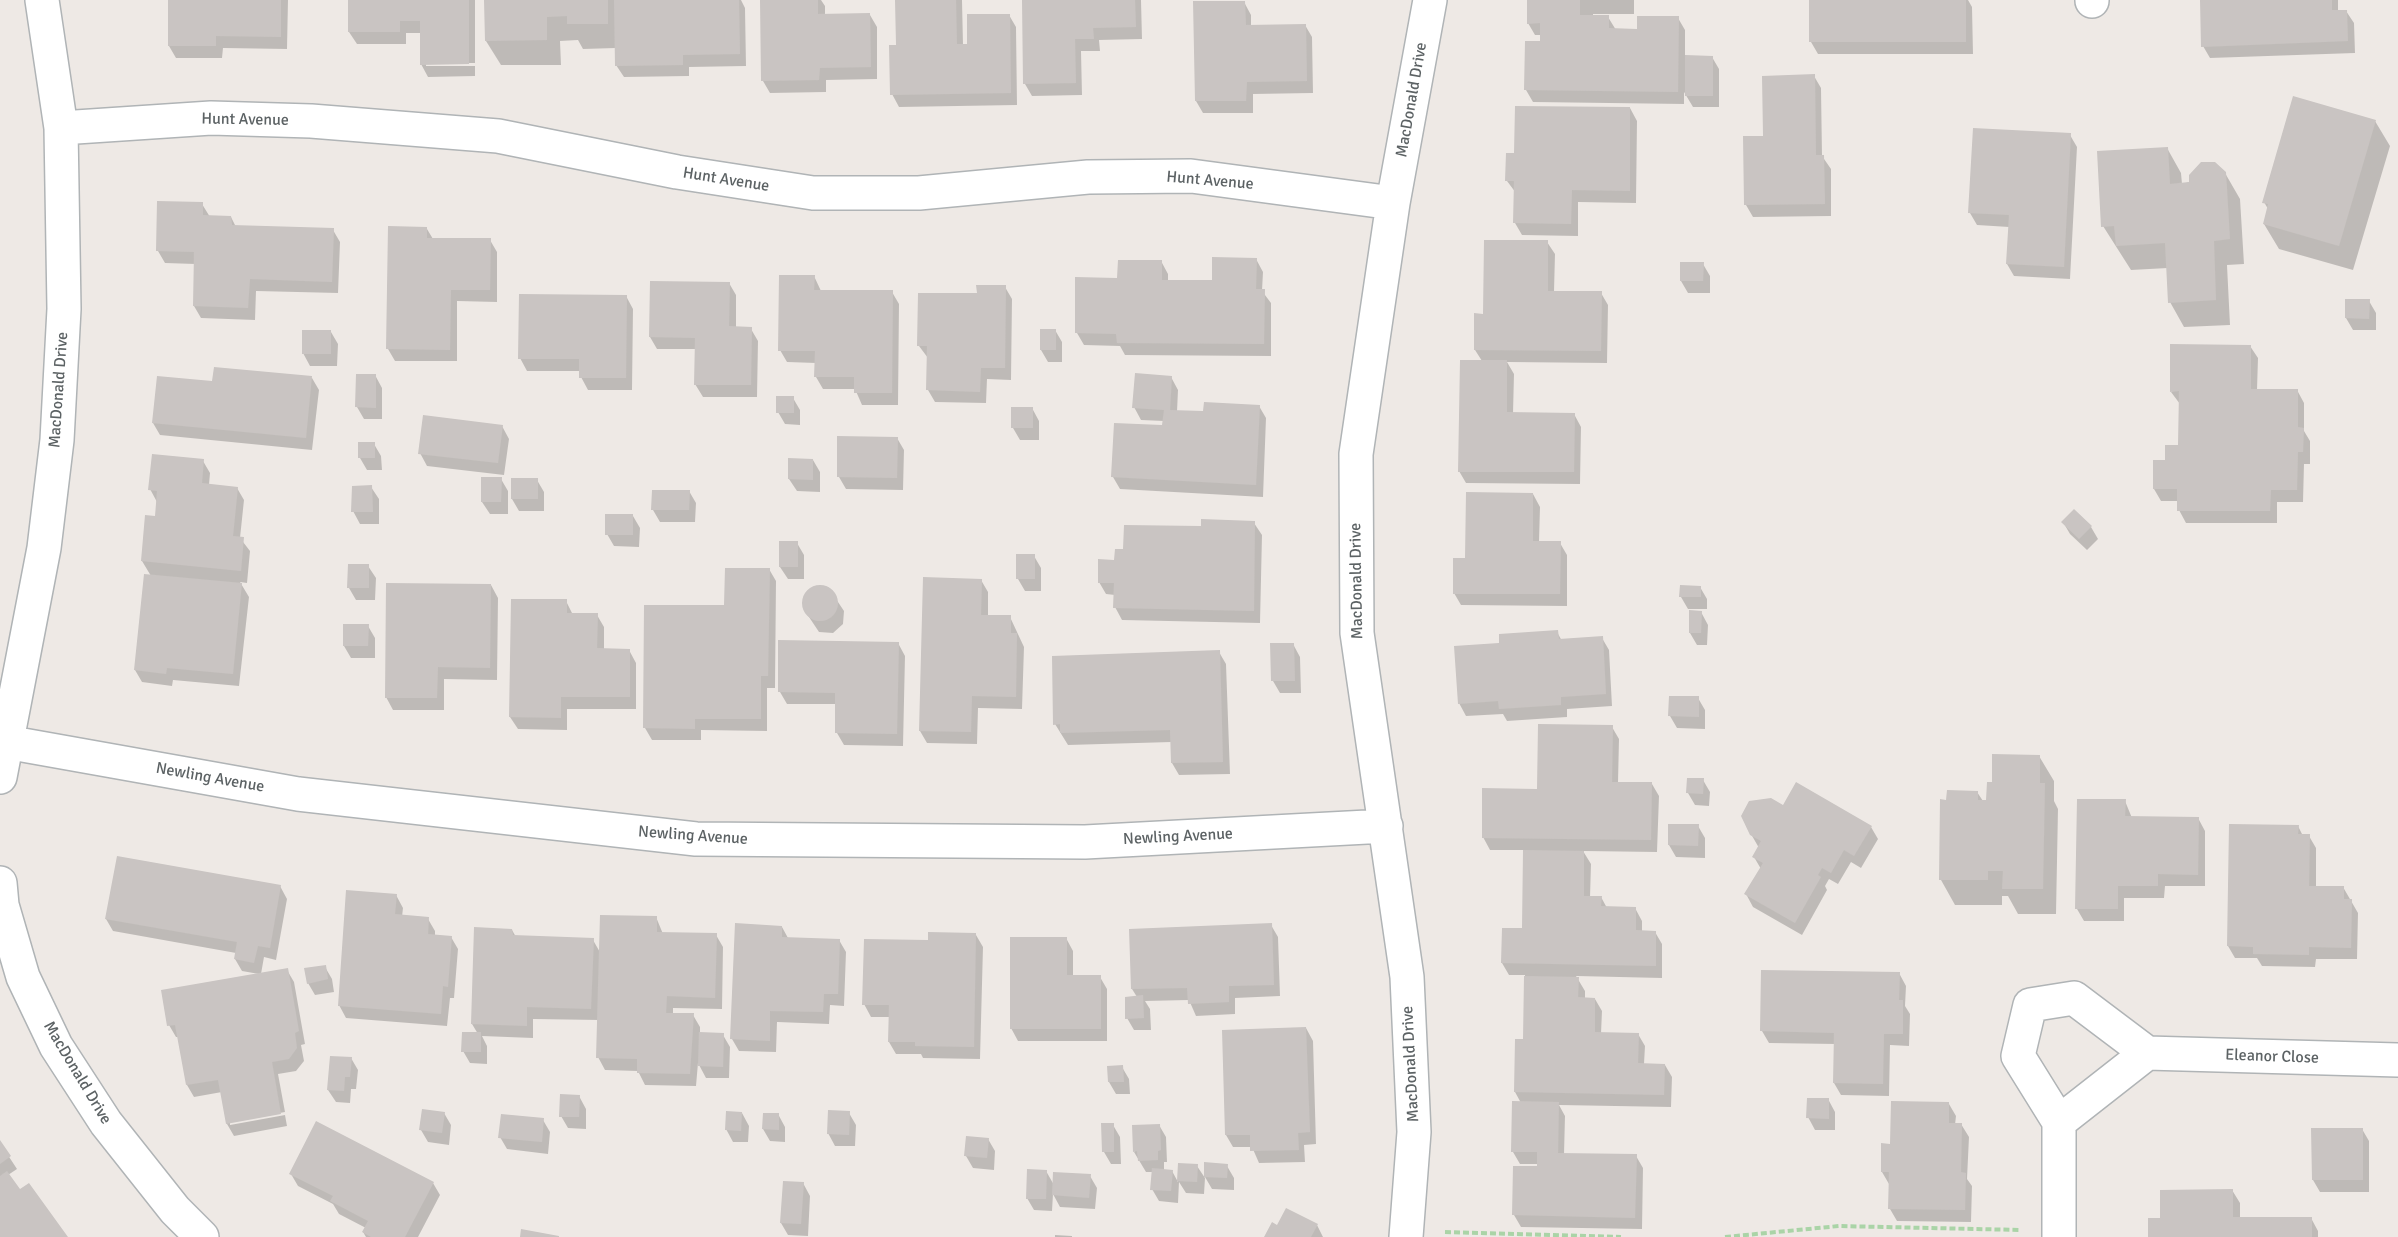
<!DOCTYPE html>
<style>
body{margin:0}
canvas{display:block;background:#eee9e5}
</style>
<canvas width="2398" height="1237"></canvas>
<script>
const ctx = document.querySelector('canvas').getContext('2d');
ctx.lineJoin = 'round';
function paint(path, color) {
  ctx.fillStyle = color;
  ctx.fill(path, 'evenodd');
}
function shape(rows) {
  const path = new Path2D();
  for (const r of rows) {
    if (r.length === 3) {
      path.moveTo(r[0] + r[2], r[1]);
      path.arc(r[0], r[1], r[2], 0, 2 * Math.PI);
      continue;
    }
    path.moveTo(r[0], r[1]);
    for (let i = 2; i < r.length; i += 2) path.lineTo(r[i], r[i + 1]);
  }
  return path;
}
function stroke(path, color, width, dash) {
  ctx.strokeStyle = color;
  ctx.lineWidth = width;
  ctx.lineCap = dash ? 'butt' : 'round';
  ctx.setLineDash(dash || []);
  ctx.stroke(path);
}
function drawText(font, color, halo, rows, align = 'center') {
  ctx.font = font + ' Signika,sans-serif';
  ctx.lineWidth = 5;
  ctx.setLineDash([]);
  ctx.textBaseline = 'middle';
  ctx.strokeStyle = halo;
  ctx.fillStyle = color;
  for (const [text, x, y, turn = 0] of rows) {
    ctx.save();
    ctx.translate(x, y);
    ctx.rotate((+turn || 0) * Math.PI / 180);
    ctx.textAlign = isNaN(turn) ? turn : align;
    if (halo) ctx.strokeText(text, 0, 0);
    ctx.fillText(text, 0, 0);
    ctx.restore();
  }
}
paint(shape([
 [169,0,288,0,287,49,223,48,222,58,176,58,169,46],
 [350,0,475,0,475,63,426,63,426,66,475,66,475,76,428,77,421,64,421,33,406,33,406,44,357,44,349,32],
 [486,0,741,0,745,8,746,66,689,67,689,76,624,77,616,65,616,48,583,49,578,40,560,41,561,65,501,65,486,41],
 [761,0,821,0,825,6,825,16,870,15,877,27,877,79,826,80,826,92,770,93,763,81],
 [897,0,962,0,963,45,969,45,1009,15,1016,27,1017,105,899,107,892,94,898,46],
 [1024,0,1141,0,1142,39,1099,40,1100,51,1081,51,1082,95,1032,96,1025,84],
 [1529,0,1634,0,1634,14,1593,14,1593,17,1608,17,1616,30,1638,31,1678,18,1685,30,1685,56,1712,57,1719,69,1719,107,1693,107,1684,92,1684,104,1533,102,1526,90,1542,35,1535,35,1528,23],
 [1811,0,1968,0,1972,7,1973,54,1818,54,1811,42],
 [2202,0,2338,0,2338,12,2346,11,2354,23,2355,53,2210,58,2203,46],
 [1244,2,1251,15,1251,26,1305,25,1312,37,1313,93,1253,94,1253,113,1203,113,1196,101],
 [1814,76,1821,88,1822,156,1831,169,1831,216,1753,217,1746,205,1744,138,1765,137],
 [1630,108,1637,121,1636,203,1578,202,1578,236,1522,235,1515,223,1516,193,1507,181,1516,155],
 [2375,121,2390,146,2353,270,2279,249,2264,224,2268,209,2264,202],
 [2070,135,2077,147,2070,279,2014,276,2007,264,2009,227,1977,225,1970,213],
 [2167,148,2181,173,2182,184,2225,173,2240,199,2244,264,2227,265,2230,325,2184,327,2170,302,2168,268,2131,270,2103,226],
 [202,204,210,217,231,217,236,227,333,230,340,242,338,293,256,291,255,320,201,318,194,306,195,264,165,263,158,251],
 [427,229,433,239,490,240,497,252,497,302,457,301,457,361,395,361,388,349],
 [1547,242,1555,254,1554,292,1601,293,1608,305,1607,363,1507,362,1514,374,1513,414,1574,414,1581,427,1580,484,1466,483,1459,471,1482,361,1475,350,1485,315],
 [1256,259,1263,272,1262,291,1271,303,1271,356,1125,355,1120,346,1084,345,1077,333,1119,280,1161,261,1168,274,1168,281,1213,282],
 [1703,264,1710,276,1710,293,1688,293,1681,281],
 [814,276,821,291,892,292,899,304,898,405,862,405,855,389,823,389,816,377,816,363,787,362,780,350],
 [729,283,736,295,736,328,751,329,758,341,757,397,703,397,695,384,696,349,657,349,650,337],
 [1005,287,1012,299,1011,380,987,379,986,403,935,402,928,390,928,358,919,346,919,294,978,295],
 [626,296,633,309,632,390,588,390,581,377,581,371,527,371,520,358],
 [2346,300,2369,301,2376,313,2376,330,2353,330,2346,318],
 [1055,330,1062,342,1062,362,1048,362,1041,350],
 [331,332,338,344,337,366,310,366,303,353],
 [2250,346,2258,358,2257,390,2297,390,2304,403,2304,431,2310,441,2310,464,2304,464,2303,502,2277,502,2277,523,2186,523,2179,510,2179,501,2161,501,2154,489,2166,462,2179,447,2180,404,2171,392],
 [375,375,382,388,382,419,364,419,357,407],
 [1171,377,1178,390,1177,412,1205,413,1259,406,1266,418,1263,497,1120,489,1113,477,1164,426,1164,421,1141,420,1134,407],
 [312,378,319,390,312,450,160,435,153,423,214,383],
 [793,398,800,410,800,425,785,424,778,412],
 [1032,408,1039,421,1039,440,1020,440,1013,428],
 [502,426,509,439,504,475,427,466,420,453],
 [839,438,897,438,904,450,903,490,846,489,839,477],
 [374,444,381,456,382,470,367,470,360,458],
 [813,460,820,472,820,492,797,491,789,479],
 [203,461,210,473,209,485,237,488,244,500,240,538,250,551,247,583,240,582,249,597,239,686,173,680,172,686,142,682,135,670,151,576,142,561,156,518,157,502,150,489],
 [501,479,508,491,508,514,490,514,482,502],
 [537,480,544,492,544,511,519,511,512,499],
 [371,487,379,499,379,524,360,524,353,511],
 [653,491,689,491,696,503,695,522,660,522,653,510],
 [1533,494,1540,507,1539,542,1560,543,1567,555,1567,606,1461,605,1454,593,1467,560],
 [633,516,640,528,639,547,614,546,607,534],
 [2063,522,2091,527,2098,539,2087,550,2070,534],
 [1254,523,1262,535,1260,623,1122,620,1115,607,1115,595,1106,594,1099,582,1125,551,1202,527],
 [797,543,804,555,804,579,788,579,780,567],
 [1034,556,1041,568,1041,591,1025,591,1018,579],
 [368,566,376,578,375,600,356,600,349,588],
 [769,569,776,581,775,688,767,688,767,731,701,730,701,740,652,740,645,728,726,607],
 [924,579,981,580,988,592,988,616,1010,617,1024,647,1022,709,978,708,977,744,927,743,920,731],
 [491,585,498,598,497,680,444,679,444,710,393,710,386,697],
 [815,586,828,587,844,611,843,624,833,633,819,632,803,608,805,595],
 [1700,587,1707,599,1707,609,1688,609,1681,597],
 [566,601,573,615,597,615,604,627,604,650,629,650,636,663,636,709,567,709,567,730,518,729,510,717],
 [1701,612,1708,625,1707,645,1697,645,1690,633],
 [368,626,375,638,375,658,351,658,344,646],
 [1557,632,1562,641,1602,638,1609,650,1612,706,1567,709,1567,717,1507,721,1503,714,1466,716,1459,703,1501,644],
 [780,642,898,643,905,656,903,746,844,745,837,733,837,704,787,704,780,692],
 [1293,644,1300,657,1301,693,1280,693,1273,681],
 [1219,652,1226,664,1230,774,1179,775,1172,763,1172,742,1068,745,1055,724],
 [1698,698,1705,710,1705,729,1677,728,1670,716],
 [1612,727,1619,739,1618,783,1652,784,1659,796,1657,852,1583,851,1591,864,1590,898,1601,897,1607,908,1635,908,1642,921,1642,932,1655,932,1662,944,1662,978,1576,976,1585,991,1585,999,1595,999,1602,1011,1601,1034,1638,1034,1645,1046,1644,1064,1665,1065,1672,1077,1671,1107,1559,1105,1565,1116,1564,1155,1636,1156,1643,1168,1642,1229,1521,1227,1514,1215,1538,1164,1520,1164,1513,1152,1521,1103,1515,1092,1524,1040,1525,975,1509,975,1502,963,1523,930,1525,850,1490,850,1483,837],
 [2039,756,2054,781,2054,801,2058,809,2056,914,2018,914,2008,896,2002,896,2002,905,1955,905,1941,880,1948,801,1977,792,1983,801,1988,801,1994,783],
 [1703,780,1710,792,1709,806,1695,805,1688,793],
 [2125,801,2132,818,2198,818,2205,831,2205,886,2165,886,2164,898,2124,898,2124,921,2084,921,2077,909],
 [1698,826,1705,838,1705,858,1676,857,1669,845],
 [2298,826,2303,836,2309,836,2316,848,2316,887,2343,887,2358,913,2357,959,2316,959,2315,967,2262,966,2257,958,2235,958,2228,946],
 [1871,827,1878,839,1861,868,1851,862,1838,884,1829,879,1825,886,1827,890,1802,935,1753,907,1746,894,1761,869,1754,857,1759,848,1751,834],
 [280,886,287,899,276,960,264,957,261,974,287,970,294,982,305,1044,301,1045,304,1061,296,1071,278,1074,285,1112,230,1122,230,1125,285,1115,287,1126,234,1136,227,1124,222,1092,194,1097,187,1085,179,1037,176,1037,169,1025,259,974,242,971,235,959,236,953,113,931,106,919],
 [396,895,403,908,402,917,428,919,435,931,435,936,451,937,458,949,454,998,450,998,447,1026,346,1018,339,1005],
 [656,917,663,934,716,935,723,947,722,1009,673,1008,673,1014,693,1015,700,1027,700,1034,723,1035,730,1047,729,1078,706,1078,698,1063,696,1086,645,1085,638,1071,605,1070,598,1057,599,1020,533,1019,533,1038,482,1036,487,1046,487,1064,470,1063,463,1051,478,1034,472,1024,512,930,516,937,593,940,601,954],
 [1271,925,1278,937,1280,996,1235,998,1235,1014,1196,1016,1189,1000,1145,1001,1150,1009,1151,1030,1134,1030,1127,1018,1137,997,1132,989],
 [782,927,788,938,839,940,846,952,844,1006,830,1005,829,1024,777,1022,776,1052,739,1051,732,1039],
 [976,935,983,947,980,1059,923,1058,921,1054,896,1054,889,1042,890,1017,871,1017,864,1004,929,942],
 [1066,938,1073,951,1073,977,1100,977,1107,989,1107,1041,1018,1041,1011,1028],
 [325,967,332,979,334,992,315,995,308,983],
 [1899,973,1906,986,1905,1006,1910,1014,1909,1046,1890,1045,1889,1096,1841,1095,1834,1083,1835,1044,1769,1043,1762,1031],
 [1306,1028,1313,1041,1316,1144,1304,1145,1305,1162,1259,1163,1252,1147,1233,1147,1226,1135],
 [351,1058,358,1070,356,1089,351,1089,350,1103,336,1102,328,1090],
 [1122,1067,1129,1079,1130,1094,1116,1094,1109,1082],
 [579,1096,586,1109,586,1129,568,1128,561,1116],
 [1828,1099,1835,1112,1835,1130,1815,1130,1808,1117],
 [1949,1104,1956,1116,1955,1125,1961,1124,1969,1137,1967,1179,1972,1186,1971,1222,1897,1221,1890,1209,1889,1184,1882,1172,1882,1145,1891,1145],
 [444,1113,451,1125,449,1145,428,1142,421,1130],
 [742,1113,749,1126,748,1142,733,1142,726,1129],
 [849,1113,856,1125,855,1146,835,1146,828,1133],
 [778,1114,785,1127,785,1142,770,1141,763,1129],
 [543,1120,550,1132,548,1154,507,1149,500,1137],
 [1113,1125,1120,1137,1121,1164,1111,1164,1104,1152],
 [1159,1125,1166,1137,1167,1162,1164,1162,1164,1171,1172,1171,1178,1182,1179,1164,1197,1166,1205,1178,1204,1194,1186,1193,1179,1182,1178,1203,1159,1201,1152,1189,1153,1172,1146,1172,1134,1152],
 [2362,1129,2369,1141,2369,1192,2320,1192,2313,1180],
 [988,1139,995,1151,994,1170,973,1168,966,1156],
 [0,1143,17,1169,8,1175,20,1191,66,1237,0,1237],
 [1227,1166,1234,1178,1234,1190,1212,1189,1205,1177],
 [1046,1171,1054,1185,1090,1176,1097,1188,1095,1209,1060,1207,1053,1194,1052,1211,1034,1210,1027,1198],
 [291,1174,433,1183,440,1195,418,1237,366,1237,363,1232,366,1228,339,1214,333,1204,298,1186],
 [803,1183,810,1196,808,1236,788,1235,781,1223],
 [2232,1190,2240,1203,2240,1219,2311,1218,2318,1231,2318,1237,2150,1237,2161,1220],
 [1317,1225,1323,1237,1266,1237,1278,1227],
 [1055,1235,1072,1236,1072,1237,1055,1237]
]), '#0003');
paint(shape([
 [168,0,281,0,281,37,216,36,216,46,168,46],
 [348,0,469,0,469,64,420,65,420,21,400,21,400,32,348,32],
 [484,0,608,0,608,24,567,24,567,16,547,17,547,40,485,41],
 [614,0,739,0,740,54,683,55,683,65,615,66],
 [760,0,818,0,818,14,870,13,871,67,820,68,819,80,761,81],
 [895,0,956,0,957,44,967,44,967,14,1010,14,1011,93,890,95,889,45,896,45],
 [1022,0,1135,0,1136,27,1093,28,1094,39,1075,39,1076,83,1023,84],
 [1527,0,1580,0,1580,15,1609,15,1609,28,1637,29,1637,16,1679,16,1678,92,1524,90,1525,41,1540,41,1540,23,1527,24],
 [1809,0,1966,0,1966,42,1809,42],
 [2200,0,2332,0,2332,10,2347,10,2348,41,2201,47],
 [1193,1,1245,1,1246,25,1306,24,1307,81,1247,82,1246,101,1195,101],
 [1685,55,1713,56,1713,96,1685,96],
 [1815,74,1816,155,1824,155,1825,204,1744,205,1743,136,1763,136,1762,76],
 [2293,96,2376,120,2339,246,2263,224,2268,204,2262,203],
 [1515,106,1630,107,1630,191,1572,190,1571,224,1513,223,1514,181,1505,181,1506,153,1514,153],
 [1973,128,2071,133,2064,267,2006,264,2009,215,1968,213],
 [2168,147,2170,184,2189,182,2189,175,2201,162,2215,162,2226,172,2230,239,2214,241,2216,300,2168,303,2165,243,2116,246,2114,226,2101,227,2097,151],
 [157,201,203,202,203,215,231,216,232,225,334,228,332,282,250,279,248,308,193,306,194,252,156,251],
 [388,226,427,227,427,238,491,238,490,290,451,290,450,350,386,349],
 [1484,240,1548,240,1548,291,1602,291,1601,351,1474,350,1474,313,1483,314],
 [1212,257,1257,258,1256,289,1265,289,1264,344,1117,343,1116,334,1075,333,1075,277,1117,278,1118,260,1162,260,1162,280,1212,280],
 [1680,262,1704,262,1703,281,1680,281],
 [779,275,815,275,814,290,893,290,892,393,854,393,854,377,814,377,815,351,778,351],
 [650,281,730,282,729,326,752,327,751,385,694,385,695,338,649,337],
 [976,285,1006,285,1005,368,981,368,980,392,926,390,927,346,917,346,918,293,977,293],
 [519,294,627,295,626,378,579,378,579,359,518,359],
 [2345,299,2370,299,2369,319,2345,318],
 [1040,329,1056,329,1056,350,1040,350],
 [302,330,331,330,331,354,302,354],
 [2170,344,2251,345,2251,389,2298,389,2298,427,2304,428,2303,452,2298,452,2297,490,2271,490,2270,511,2177,511,2177,489,2153,489,2153,460,2165,460,2165,445,2178,445,2179,391,2170,392],
 [1460,360,1507,360,1507,412,1575,413,1574,472,1458,472],
 [214,367,312,376,306,438,152,423,157,376,212,381],
 [1135,373,1172,376,1170,410,1203,411,1204,402,1260,405,1256,485,1111,477,1114,423,1162,425,1164,410,1132,408],
 [356,374,376,374,376,408,355,407],
 [776,396,794,396,794,413,776,413],
 [1011,407,1033,407,1033,428,1011,428],
 [423,415,503,425,498,463,418,454],
 [837,436,898,437,897,478,837,477],
 [358,442,375,442,375,458,358,458],
 [152,454,204,459,202,483,238,487,233,536,244,537,241,571,141,561,145,515,155,516,157,491,148,490],
 [788,458,813,459,813,480,788,479],
 [481,477,502,477,501,502,481,502],
 [511,478,538,478,538,499,511,499],
 [372,485,373,512,351,512,352,486],
 [652,490,690,490,689,510,651,510],
 [1466,492,1533,493,1533,541,1561,541,1560,594,1453,594,1453,558,1465,558],
 [2074,509,2092,526,2079,539,2061,522],
 [605,514,633,514,633,535,605,535],
 [1201,519,1255,521,1254,611,1113,608,1114,583,1098,583,1098,559,1114,560,1115,549,1123,549,1124,525,1201,526],
 [779,541,798,541,798,567,779,567],
 [1016,554,1035,554,1035,579,1016,579],
 [348,564,369,564,369,588,347,588],
 [725,568,770,568,768,676,761,676,761,719,695,719,695,729,643,728,644,605,724,605],
 [144,574,242,583,233,674,167,668,166,674,134,670],
 [923,577,982,579,981,615,1011,615,1011,633,1017,633,1016,697,972,696,971,732,919,731],
 [386,583,491,584,490,668,438,667,437,698,385,698],
 [820,603,18],
 [1680,585,1701,586,1701,597,1679,597],
 [511,599,567,599,567,613,598,613,597,648,630,649,630,697,561,697,561,718,509,717],
 [1689,610,1702,611,1701,633,1689,633],
 [343,624,369,624,368,646,343,646],
 [1558,630,1559,639,1603,636,1606,694,1561,697,1561,705,1499,709,1498,701,1458,704,1454,646,1499,643,1499,634],
 [778,640,899,642,897,734,835,733,835,693,778,692],
 [1270,643,1294,643,1295,681,1271,681],
 [1220,650,1223,762,1171,763,1170,730,1060,733,1060,724,1053,725,1052,656],
 [1669,696,1699,696,1699,717,1668,716],
 [1538,724,1613,725,1612,782,1652,782,1651,840,1482,838,1482,788,1537,789],
 [1992,754,2040,755,2040,783,2045,783,2043,889,2002,889,2003,871,1988,871,1988,880,1939,880,1940,799,1946,800,1947,790,1978,791,1978,800,1986,800,1987,782,1992,782],
 [1687,778,1704,778,1703,794,1686,793],
 [1796,782,1872,826,1854,856,1844,850,1831,873,1822,868,1818,875,1821,877,1795,923,1744,894,1763,863,1752,857,1761,841,1750,835,1741,816,1749,801,1771,798,1783,805],
 [2077,799,2126,799,2125,816,2199,817,2198,875,2158,874,2158,886,2118,886,2118,909,2075,909],
 [1668,824,1699,824,1698,846,1668,845],
 [2229,824,2299,825,2298,834,2310,834,2309,886,2344,886,2344,899,2352,899,2351,948,2309,947,2309,955,2253,954,2253,947,2227,946],
 [1523,850,1584,851,1584,896,1602,896,1601,906,1636,907,1636,930,1656,931,1656,966,1501,963,1502,928,1522,928],
 [117,856,281,885,270,948,258,946,254,963,234,959,237,942,105,919],
 [346,890,397,894,395,914,429,917,428,934,452,936,448,987,443,986,441,1014,338,1006],
 [600,915,657,916,657,932,717,933,715,998,667,996,666,1013,694,1013,690,1074,637,1073,637,1059,596,1058],
 [735,923,782,926,782,937,840,939,838,994,824,994,823,1012,770,1011,770,1041,730,1039],
 [1272,923,1274,985,1229,986,1229,1002,1188,1004,1187,988,1131,989,1129,929],
 [474,927,512,929,513,935,594,938,591,1009,527,1007,527,1026,471,1024],
 [928,932,976,933,974,1047,915,1046,915,1042,888,1042,889,1005,862,1005,864,939,928,940],
 [1010,937,1067,937,1067,975,1101,975,1101,1029,1010,1029],
 [326,965,328,979,307,984,304,968],
 [288,968,299,1031,295,1033,297,1048,289,1059,272,1062,281,1114,226,1124,218,1080,186,1085,175,1025,167,1026,161,990],
 [1761,970,1900,972,1899,1000,1903,1000,1903,1034,1884,1034,1883,1084,1833,1083,1834,1033,1760,1031],
 [1524,976,1579,977,1578,997,1595,998,1595,1032,1639,1033,1638,1063,1665,1064,1664,1095,1514,1092,1515,1039,1523,1039],
 [1143,995,1144,1018,1125,1019,1125,997],
 [1306,1027,1310,1132,1298,1133,1299,1150,1250,1151,1250,1135,1225,1135,1222,1030],
 [462,1032,481,1032,481,1052,461,1052],
 [699,1032,724,1033,723,1067,698,1066],
 [330,1056,352,1057,350,1077,345,1077,344,1091,327,1090],
 [1123,1065,1124,1082,1108,1082,1107,1066],
 [560,1094,580,1095,579,1117,559,1117],
 [1807,1098,1829,1098,1829,1119,1806,1118],
 [1512,1101,1559,1102,1558,1153,1637,1154,1635,1218,1512,1215,1513,1166,1537,1166,1537,1152,1511,1152],
 [1891,1101,1949,1102,1949,1123,1962,1123,1961,1172,1966,1173,1965,1210,1888,1209,1889,1172,1881,1172,1881,1143,1890,1144],
 [422,1109,445,1112,442,1133,419,1130],
 [828,1110,850,1111,849,1135,827,1134],
 [726,1111,742,1112,741,1131,725,1130],
 [763,1113,779,1113,779,1130,762,1129],
 [501,1114,544,1118,542,1142,498,1138],
 [316,1121,434,1182,405,1237,371,1237,362,1232,368,1221,330,1201,333,1196,289,1174],
 [1101,1123,1114,1123,1114,1152,1102,1152],
 [1160,1124,1161,1150,1158,1151,1158,1160,1138,1161,1137,1151,1133,1152,1132,1125],
 [2311,1128,2363,1128,2363,1180,2312,1180],
 [966,1136,989,1138,987,1158,964,1156],
 [0,1140,11,1156,0,1164],
 [1204,1162,1228,1164,1227,1178,1204,1177],
 [1178,1163,1198,1164,1197,1182,1177,1181],
 [1152,1168,1173,1170,1171,1191,1150,1190],
 [1027,1169,1047,1170,1046,1199,1026,1199],
 [7,1171,20,1189,29,1183,68,1237,0,1237,0,1176],
 [1053,1172,1091,1174,1089,1198,1052,1195],
 [783,1181,804,1182,801,1224,780,1223],
 [2233,1189,2233,1217,2312,1217,2312,1237,2148,1237,2148,1218,2160,1218,2160,1190],
 [1286,1208,1318,1224,1311,1237,1264,1237,1272,1222,1277,1225],
 [521,1229,559,1236,559,1237,520,1237]
]), '#c9c4c2');
const minor = shape([
 [2092,0,2092,1],
 [61,128,211,118,311,121,498,136,677,172,813,193,919,193,1088,177,1191,176,1393,203],
 [6,742,298,794,696,839,1085,842,1386,826],
 [0,777,44,548,57,440,64,309,61,128,42,0],
 [0,883,2,905,23,977,56,1046,106,1123,175,1210,202,1237],
 [2059,1122,2147,1053],
 [1406,1237,1414,1132,1407,977,1357,633,1356,454,1393,203,1430,0],
 [2059,1237,2059,1122,2018,1056,2030,1005,2074,998,2147,1053,2398,1060]
]);
stroke(minor, '#b0b4b6', 36);
stroke(shape([
 [1445,1232,1621,1237],
 [1725,1237,1839,1226,2021,1230]
]), '#aad4a7', 4, [6, 3]);
stroke(minor, '#fff', 33);
drawText('16px', '#5c6264', '#fff', [
 ["MacDonald Drive",1412,100,-80],
 ["Hunt Avenue",245,120,1],
 ["Hunt Avenue",726,180,9],
 ["Hunt Avenue",1210,181,5],
 ["MacDonald Drive",59,390,-86],
 ["MacDonald Drive",1357,581,-91],
 ["Newling Avenue",210,778,10],
 ["Newling Avenue",693,836,4],
 ["Newling Avenue",1178,837,-3],
 ["Eleanor Close",2272,1057,2],
 ["MacDonald Drive",1411,1064,-93],
 ["MacDonald Drive",77,1073,59]
]);
</script>
